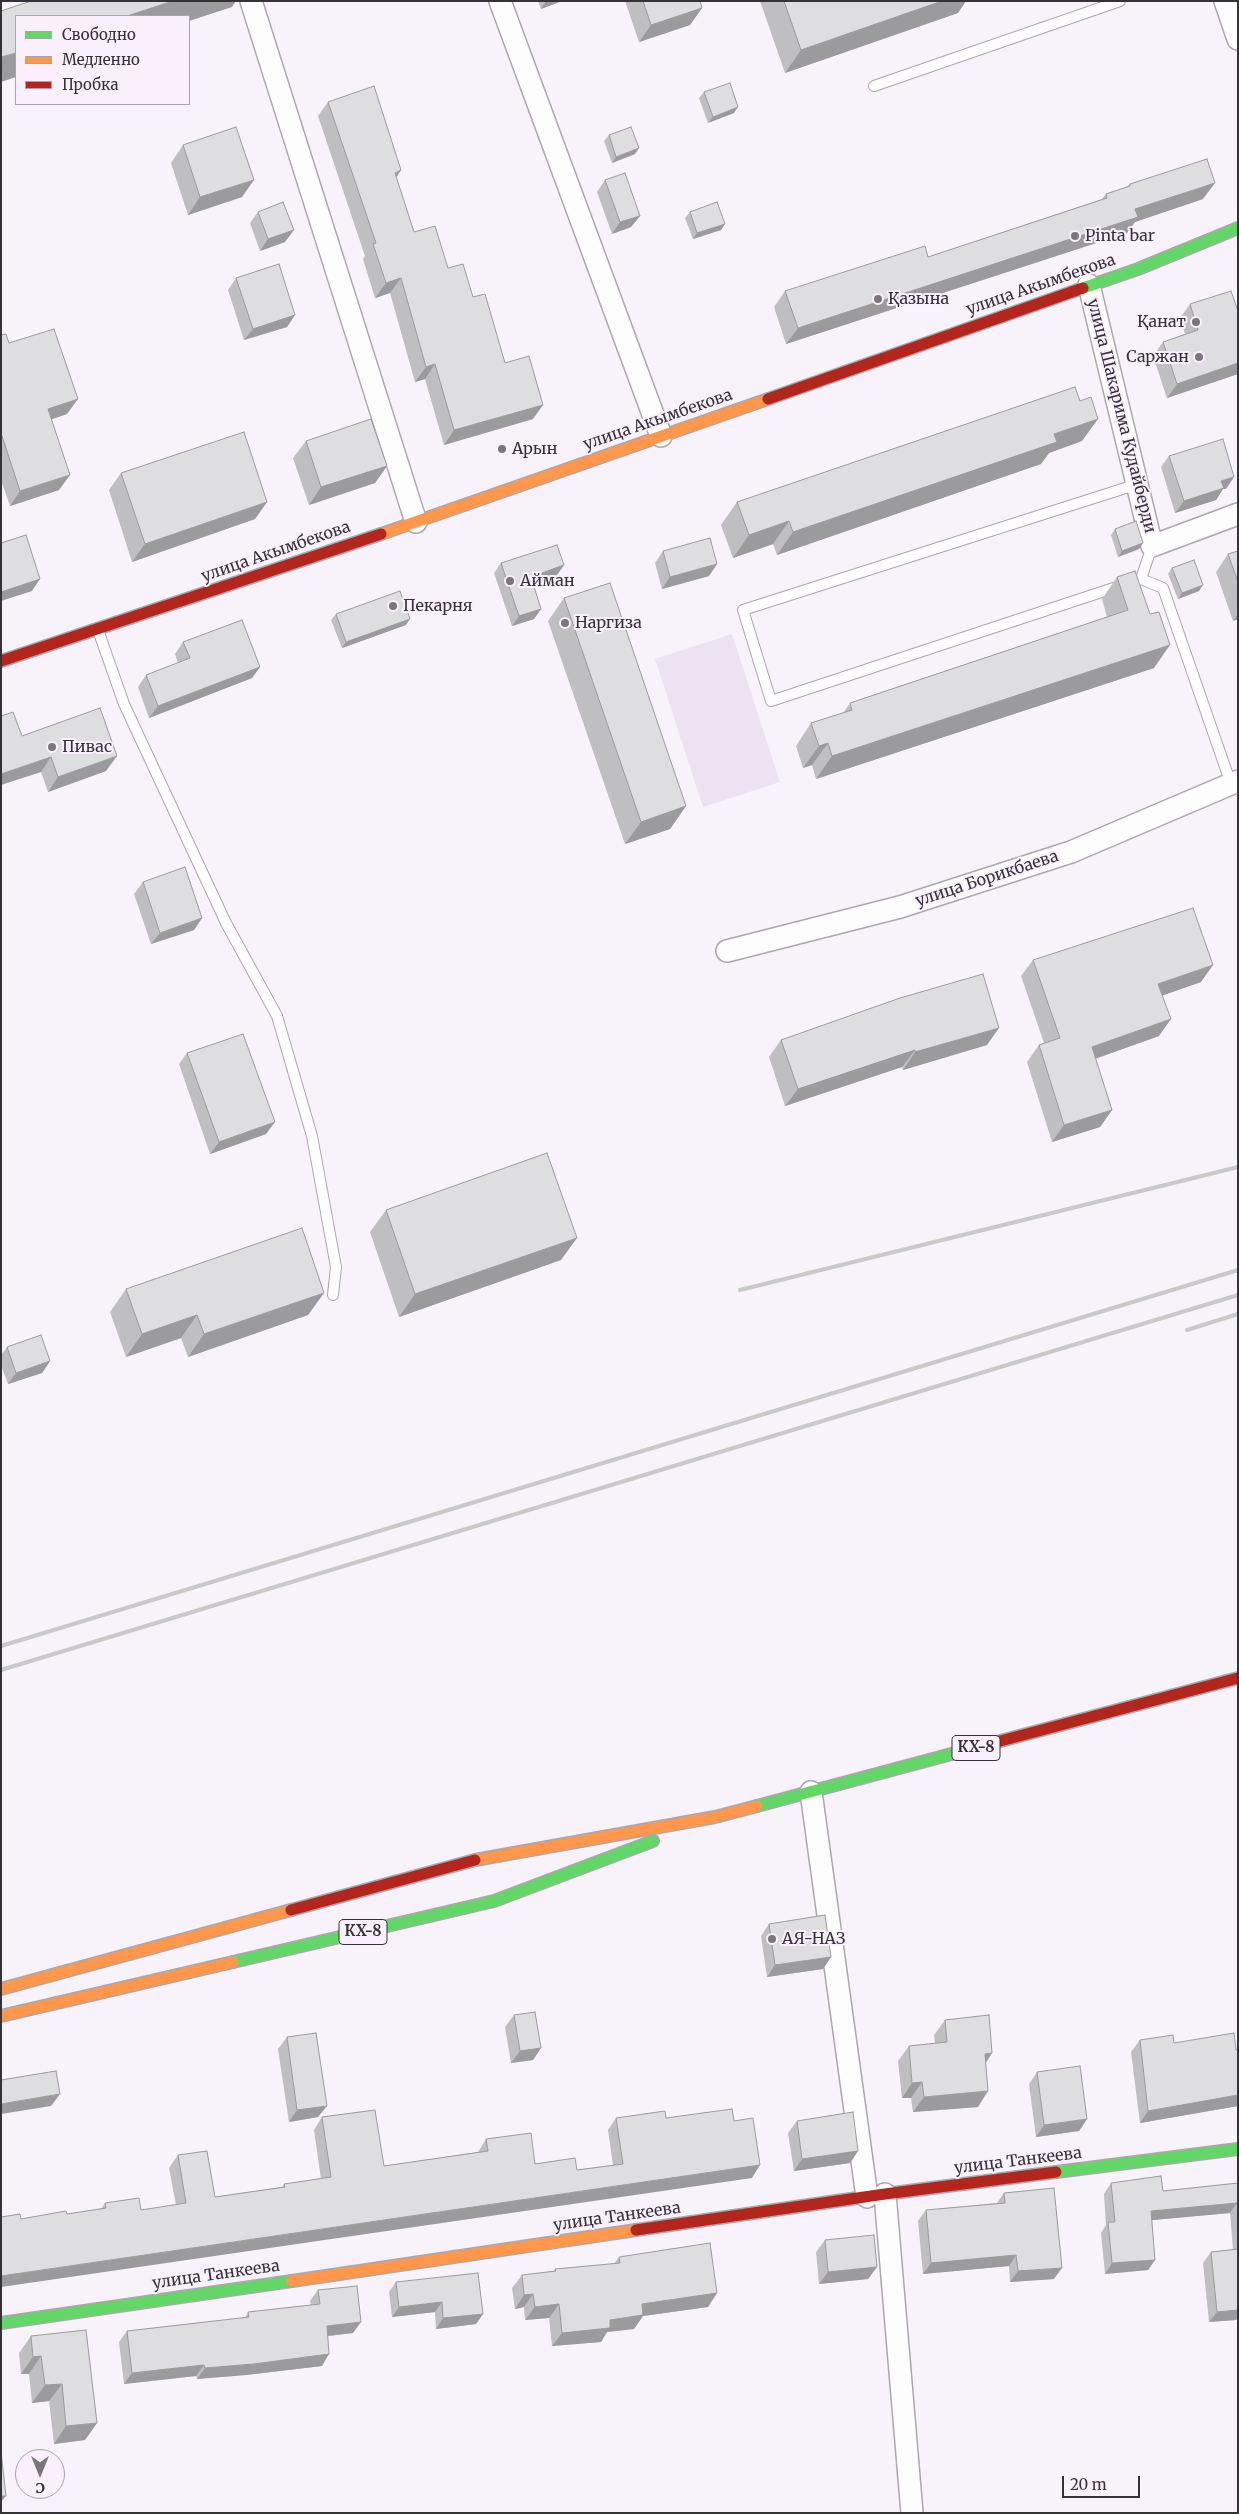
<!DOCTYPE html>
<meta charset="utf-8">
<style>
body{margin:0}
#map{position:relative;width:1239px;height:2514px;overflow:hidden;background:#f8f2fa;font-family:Merriweather,serif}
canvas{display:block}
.frame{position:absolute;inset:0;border:2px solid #363338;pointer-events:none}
.legend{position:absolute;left:15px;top:15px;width:175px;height:90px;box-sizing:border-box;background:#f9effd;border:1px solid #aba4ae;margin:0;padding:6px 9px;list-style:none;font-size:15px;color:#363338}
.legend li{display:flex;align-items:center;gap:10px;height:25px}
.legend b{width:25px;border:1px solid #aba4ae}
.north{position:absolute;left:15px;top:2449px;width:50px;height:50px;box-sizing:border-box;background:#f9effd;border:1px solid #aba4ae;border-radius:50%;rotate:180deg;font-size:14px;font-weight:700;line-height:20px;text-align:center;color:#363338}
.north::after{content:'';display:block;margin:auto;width:18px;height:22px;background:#7a767c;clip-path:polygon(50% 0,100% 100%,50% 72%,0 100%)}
.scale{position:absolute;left:1062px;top:2476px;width:78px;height:22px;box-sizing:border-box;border:2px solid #363338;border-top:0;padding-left:6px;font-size:15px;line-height:18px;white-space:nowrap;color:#363338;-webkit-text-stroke:4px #f9effd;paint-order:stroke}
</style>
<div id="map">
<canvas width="1239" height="2514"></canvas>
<div class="frame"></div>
<ul class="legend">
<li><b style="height:6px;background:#63d668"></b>Свободно</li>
<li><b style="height:6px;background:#ff974d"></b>Медленно</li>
<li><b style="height:6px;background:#b3261e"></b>Пробка</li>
</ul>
<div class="north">С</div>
<div class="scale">20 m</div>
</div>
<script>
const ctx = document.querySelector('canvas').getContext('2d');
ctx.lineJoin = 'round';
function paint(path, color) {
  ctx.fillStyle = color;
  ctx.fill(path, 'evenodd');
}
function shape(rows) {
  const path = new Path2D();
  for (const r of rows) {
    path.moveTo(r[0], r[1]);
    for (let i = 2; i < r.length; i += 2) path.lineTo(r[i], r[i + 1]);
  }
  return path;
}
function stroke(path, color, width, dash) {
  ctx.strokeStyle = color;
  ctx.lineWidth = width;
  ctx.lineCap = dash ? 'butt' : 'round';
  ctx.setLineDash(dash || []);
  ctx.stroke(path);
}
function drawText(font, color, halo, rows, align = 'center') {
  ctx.font = font + ' Merriweather,serif';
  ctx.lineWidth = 4;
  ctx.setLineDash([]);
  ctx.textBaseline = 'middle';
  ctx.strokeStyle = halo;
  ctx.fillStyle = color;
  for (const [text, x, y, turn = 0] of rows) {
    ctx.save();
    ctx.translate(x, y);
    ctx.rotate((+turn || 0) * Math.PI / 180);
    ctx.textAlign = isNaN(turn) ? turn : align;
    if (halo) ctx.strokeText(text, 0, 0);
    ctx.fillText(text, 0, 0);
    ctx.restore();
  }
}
paint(shape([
 [732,634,780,782,703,807,655,659]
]), '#ede2f1');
const lane = shape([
 [874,86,1120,1],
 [1138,484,743,610,771,701,1141,579,1152,546],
 [1141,579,1163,588,1231,784],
 [98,630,124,704,172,807,226,923,277,1016,312,1136,336,1267,333,1295]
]);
const street = shape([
 [251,1,416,522],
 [500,1,661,436],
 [1225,1,1238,39],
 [1089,285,1152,546,1238,514],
 [727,951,900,907,1071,852,1238,781],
 [811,1792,867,2197],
 [885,2194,912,2513]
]);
const fast = shape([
 [1083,288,1138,269,1238,228],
 [757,1806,989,1744],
 [233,1962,494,1901,653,1841],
 [1056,2172,1238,2149],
 [1,2323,292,2281]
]);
const slow = shape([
 [381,534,768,399],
 [475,1860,715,1817,757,1806],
 [1,1989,291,1910],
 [1,2016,233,1962],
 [292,2281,636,2230]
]);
const jam = shape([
 [768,399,1083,288],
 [1,661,381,534],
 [989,1744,1238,1678],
 [291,1910,475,1860],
 [636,2230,885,2194,1056,2172]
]);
stroke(lane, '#aca7ad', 12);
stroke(street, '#aca7ad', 24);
stroke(fast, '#aca7ad', 14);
stroke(slow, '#aca7ad', 14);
stroke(jam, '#aca7ad', 14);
stroke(lane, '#fefdfe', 10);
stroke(street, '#fefdfe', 21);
stroke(fast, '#63d668', 11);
stroke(slow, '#ff974d', 11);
stroke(jam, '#b3261e', 11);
stroke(shape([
 [740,1290,1238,1167],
 [1187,1330,1238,1314],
 [1,1646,1238,1270],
 [1,1670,1238,1295]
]), '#c9c8ca', 4);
paint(shape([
 [538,1,562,1,541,9],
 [625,1,700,1,702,8,690,25,639,42],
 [760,1,966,1,958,13,785,73],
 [704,92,734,113,708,123,699,98],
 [328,102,401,170,396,178,414,232,448,268,473,297,533,419,444,445,425,379,415,382,390,293,375,298,363,259,365,256,318,116],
 [609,135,639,148,635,154,612,163,604,141],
 [183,145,242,197,188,215,171,163],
 [605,180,640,216,631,227,612,234,597,192],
 [1130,184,1203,199,1135,222,1127,233,786,344,774,307,785,291,928,257,1102,199,1106,194,1128,186],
 [258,212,285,242,260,251,250,223],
 [690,212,725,224,721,230,693,239,685,218],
 [236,278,295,315,287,327,244,340,228,290],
 [1190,304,1238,311,1238,374,1167,398,1153,356,1163,342,1185,334,1180,318],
 [1,335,9,343,67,414,51,419,59,490,10,506,1,480],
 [306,441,387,466,375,483,309,505,293,458],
 [1082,441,1049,453,1041,464,777,555,773,544,733,558,721,525,737,502],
 [1169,456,1226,489,1223,489,1216,500,1175,513,1161,467],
 [121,473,267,502,255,519,132,562,109,490],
 [1115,529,1139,549,1118,557,1111,535],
 [663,551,717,564,709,576,662,589,655,563],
 [1238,551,1238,619,1233,621,1216,572,1228,554],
 [501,563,564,565,557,575,533,584,541,609,534,619,512,626,494,573],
 [1172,568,1199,591,1178,599,1168,574],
 [1117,577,1154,668,816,779,812,765,803,768,796,746,811,723,843,713,850,703,1107,617,1102,599],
 [564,598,686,806,670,829,625,844,548,621],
 [336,614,406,625,342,648,331,620],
 [183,642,260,667,252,678,149,718,138,687,146,675,178,663,175,654],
 [22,736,106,771,48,792,41,772],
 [143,882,202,918,194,930,151,944,134,894],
 [1033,960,1201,982,1162,995,1159,1036,1095,1059,1112,1110,1100,1127,1052,1142,1027,1062,1039,1045,1044,1043,1021,976],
 [781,1040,987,1045,903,1070,902,1067,785,1106,769,1057],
 [187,1053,266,1134,210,1154,179,1064],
 [386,1210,561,1260,399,1317,370,1232],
 [126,1289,324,1293,308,1315,188,1357,181,1338,126,1357,110,1312],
 [7,1347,50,1361,42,1373,8,1384,1,1365,1,1355],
 [769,1924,831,1957,823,1969,767,1977,761,1936],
 [514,2015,541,2048,533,2060,511,2063,505,2027],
 [945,2020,986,2063,978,2107,913,2112,911,2098,902,2098,898,2061,909,2046,935,2043,934,2035],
 [287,2037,318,2117,289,2122,278,2049],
 [1140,2040,1238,2050,1238,2106,1140,2123,1131,2052],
 [1037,2072,1087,2119,1079,2131,1036,2137,1029,2084],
 [322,2117,384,2166,478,2152,486,2139,535,2164,577,2170,613,2165,608,2130,616,2118,666,2118,734,2121,752,2178,21,2219,67,2214,101,2209,105,2203,141,2210,176,2205,169,2168,178,2155,215,2197,282,2187,284,2184,321,2179,314,2130],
 [797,2121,858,2151,850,2163,794,2171,788,2133],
 [1111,2183,1163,2191,1238,2183,1238,2317,1236,2320,1209,2322,1203,2263,1211,2252,1233,2250,1230,2213,1152,2220,1155,2260,1148,2270,1105,2274,1101,2233,1106,2225,1104,2194],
 [1004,2193,1054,2279,1010,2282,1009,2266,923,2274,918,2221,926,2210,997,2203],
 [825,2240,877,2267,868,2279,819,2284,816,2252],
 [619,2257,717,2293,708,2307,643,2316,634,2329,607,2332,601,2342,552,2346,549,2318,525,2320,524,2307,515,2309,512,2288,522,2275,554,2271,555,2269,614,2264],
 [396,2282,483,2314,476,2324,436,2329,435,2312,392,2317,389,2292],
 [318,2290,353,2333,328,2336,322,2366,246,2375,197,2379,196,2376,124,2384,119,2342,127,2331,245,2318,248,2312,311,2305,310,2301],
 [31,2336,97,2423,85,2440,54,2444,49,2401,32,2403,29,2374,21,2374,19,2353]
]), '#bfbfc1');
paint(shape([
 [173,1,236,1,232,7,189,21,189,16,127,16],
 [546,1,562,1,541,9],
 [942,1,966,1,958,13,785,73,801,50],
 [702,8,690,25,639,42,651,25],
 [16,53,16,77,1,82,1,57],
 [738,107,734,113,708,123,713,117],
 [639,148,635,154,612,163,616,157],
 [401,170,391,185,395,173],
 [254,180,242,197,188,215,200,197],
 [1215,183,1203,199,1135,222,1127,233,786,344,798,328,1135,209],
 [640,216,631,227,612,234,620,222],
 [725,224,721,230,693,239,697,233],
 [294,230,285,242,260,251,268,239],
 [401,278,390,293,375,298,386,283],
 [295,315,287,327,244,340,253,329],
 [1238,363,1238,374,1167,398,1177,384],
 [435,364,425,379,415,382,426,367],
 [78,399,67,414,38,424,48,409],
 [543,405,533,419,444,445,454,430],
 [1098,419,1082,441,1049,453,1041,464,777,555,793,532,1054,434],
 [387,466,375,483,309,505,321,487],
 [70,475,59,490,10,506,20,491],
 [1234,477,1226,489,1223,489,1216,500,1175,513,1184,501,1221,481],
 [267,502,255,519,132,562,145,544],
 [789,521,773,544,733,558,749,535],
 [1143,543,1139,549,1118,557,1122,551],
 [717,564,709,576,662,589,670,577],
 [564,565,557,575,524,587,531,577],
 [40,579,32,591,1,601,1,592],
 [1203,585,1199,591,1178,599,1182,593],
 [541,609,534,619,512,626,519,616],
 [1238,614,1238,619,1233,621],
 [410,619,406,625,342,648,346,642],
 [1170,645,1154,668,816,779,832,756],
 [260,667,252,678,149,718,158,706],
 [828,743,812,765,803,768,819,746],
 [117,756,106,771,48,792,58,777],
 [51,757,41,772,1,785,1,774],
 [686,806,670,829,625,844,641,822],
 [202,918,194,930,151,944,160,933],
 [1213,965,1201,982,1147,1001,1158,984],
 [1171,1019,1159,1036,1080,1064,1092,1047],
 [999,1028,987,1045,903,1070,915,1052],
 [915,1050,902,1067,785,1106,798,1089],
 [1112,1110,1100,1127,1052,1142,1064,1125],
 [275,1122,266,1134,210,1154,219,1142],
 [577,1238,561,1260,399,1317,415,1294],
 [324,1293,308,1315,188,1357,204,1334],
 [197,1315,181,1338,126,1357,142,1334],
 [50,1361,42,1373,8,1384,16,1373],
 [831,1957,823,1969,767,1977,775,1965],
 [541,2048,533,2060,511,2063,520,2051],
 [992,2053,982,2069,985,2054],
 [922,2082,911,2098,902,2098,912,2083],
 [988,2091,978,2107,913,2112,924,2097],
 [60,2094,51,2106,1,2114,1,2104],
 [1238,2095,1238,2106,1140,2123,1148,2111],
 [327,2106,318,2117,289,2122,297,2110],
 [1087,2119,1079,2131,1036,2137,1044,2125],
 [858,2151,850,2163,794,2171,802,2159],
 [760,2165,752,2178,1,2287,1,2276],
 [1237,2203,1230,2213,1143,2221,1151,2211],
 [1016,2255,1009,2266,923,2274,931,2263],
 [1155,2260,1148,2270,1105,2274,1112,2263],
 [877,2267,868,2279,819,2284,828,2272],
 [1062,2268,1054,2279,1010,2282,1018,2271],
 [717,2293,708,2307,643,2316,634,2329,607,2332,601,2342,552,2346,562,2333,610,2320,642,2304],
 [533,2294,524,2307,515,2309,524,2295],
 [442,2302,435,2312,392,2317,399,2307],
 [559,2304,549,2318,525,2320,535,2307],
 [1238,2310,1238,2317,1236,2320,1209,2322,1217,2312],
 [483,2314,476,2324,436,2329,443,2318],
 [361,2322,353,2333,319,2337,327,2326],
 [329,2354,322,2366,246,2375,197,2379,205,2368],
 [41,2356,29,2374,21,2374,33,2357],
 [204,2365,196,2376,124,2384,132,2373],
 [62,2384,49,2401,32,2403,45,2385],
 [97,2423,85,2440,54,2444,66,2426],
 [1,2496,6,2496,1,2502]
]), '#9b9b9d');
const building = shape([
 [31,1,173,1,127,16,16,16,16,53,1,57,1,11,31,1],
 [643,1,700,1,702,8,651,25,643,1],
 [784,1,942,1,801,50,784,1],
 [730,83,738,107,713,117,704,92,730,83],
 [374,86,401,170,395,173,414,232,435,226,448,268,463,264,473,297,485,294,505,363,529,356,543,405,454,430,435,364,426,367,401,278,386,283,373,244,376,243,328,102,374,86],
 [236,127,254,180,200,197,183,145,236,127],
 [631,127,639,148,616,157,609,135,631,127],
 [1207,159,1215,183,1135,209,1138,217,798,328,785,291,925,246,928,257,1107,198,1106,194,1130,186,1130,184,1207,159],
 [625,173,640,216,620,222,605,180,625,173],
 [283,202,294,230,268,239,258,212,283,202],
 [717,202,725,224,697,233,690,212,717,202],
 [279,264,295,315,253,329,236,278,279,264],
 [1231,291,1238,311,1238,363,1177,384,1163,342,1198,330,1190,304,1231,291],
 [54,329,78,399,48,409,70,475,20,491,1,433,1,335,6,334,9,343,54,329],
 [1075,387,1080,401,1091,397,1098,419,1054,434,1057,442,793,532,789,521,749,535,737,502,1075,387],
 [371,419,387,466,321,487,306,441,371,419],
 [244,432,267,502,145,544,121,473,244,432],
 [1223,439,1234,477,1221,481,1224,488,1184,501,1169,456,1223,439],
 [1136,521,1143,543,1122,551,1115,529,1136,521],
 [26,535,40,579,1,592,1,543,26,535],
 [710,538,717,564,670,577,663,551,710,538],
 [557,545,564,565,531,577,541,609,519,616,501,563,557,545],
 [1238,551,1238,582,1228,554,1238,551],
 [1194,560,1203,585,1182,593,1172,568,1194,560],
 [1135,571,1150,614,1159,612,1170,645,832,756,828,743,819,746,811,723,852,710,850,703,1128,610,1117,577,1135,571],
 [610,583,686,806,641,822,564,598,610,583],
 [400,591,410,619,346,642,336,614,400,591],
 [242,620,260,667,158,706,146,675,190,658,183,642,242,620],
 [100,708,117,756,58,777,51,757,1,774,1,716,13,712,22,736,100,708],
 [185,867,202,918,160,933,143,882,185,867],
 [1193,908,1213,965,1158,984,1171,1019,1092,1047,1112,1110,1064,1125,1039,1045,1060,1038,1033,960,1193,908],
 [983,974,999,1028,915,1052,915,1050,798,1089,781,1040,900,998,983,974],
 [243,1034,275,1122,219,1142,187,1053,243,1034],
 [547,1153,577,1238,415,1294,386,1210,547,1153],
 [302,1228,324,1293,204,1334,197,1315,142,1334,126,1289,302,1228],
 [41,1335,50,1361,16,1373,7,1347,41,1335],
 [825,1915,831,1957,775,1965,769,1924,825,1915],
 [535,2012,541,2048,520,2051,514,2015,535,2012],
 [989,2015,992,2053,985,2054,988,2091,924,2097,922,2082,912,2083,909,2046,947,2042,945,2020,989,2015],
 [316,2033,327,2106,297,2110,287,2037,316,2033],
 [1234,2033,1236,2050,1238,2050,1238,2095,1148,2111,1140,2040,1173,2035,1174,2043,1234,2033],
 [1080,2066,1087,2119,1044,2125,1037,2072,1080,2066],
 [56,2071,60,2094,1,2104,1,2080,56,2071],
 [732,2109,734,2121,753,2118,760,2165,1,2276,1,2217,20,2214,21,2219,66,2211,67,2214,106,2208,105,2203,139,2198,141,2210,186,2203,178,2155,207,2151,215,2197,285,2187,284,2184,331,2177,322,2117,375,2110,384,2166,488,2151,486,2139,531,2133,535,2164,575,2158,577,2170,623,2164,616,2118,665,2111,666,2118,732,2109],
 [853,2112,858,2151,802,2159,797,2121,853,2112],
 [1161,2176,1163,2191,1238,2183,1238,2207,1237,2203,1151,2211,1155,2260,1112,2263,1108,2222,1115,2222,1111,2183,1161,2176],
 [1054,2188,1062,2268,1018,2271,1016,2255,931,2263,926,2210,1005,2203,1004,2193,1054,2188],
 [874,2235,877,2267,828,2272,825,2240,874,2235],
 [710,2243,717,2293,642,2304,643,2315,610,2320,610,2328,562,2333,559,2304,535,2307,533,2294,524,2295,522,2275,556,2271,555,2269,620,2263,619,2257,710,2243],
 [1238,2249,1238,2310,1217,2312,1211,2252,1238,2249],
 [478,2273,483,2314,443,2318,442,2302,399,2307,396,2282,478,2273],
 [357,2286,361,2322,327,2326,329,2354,254,2364,205,2368,204,2365,132,2373,127,2331,249,2317,248,2312,320,2304,318,2290,357,2286],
 [86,2330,97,2423,66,2426,62,2384,45,2385,41,2356,33,2357,31,2336,86,2330],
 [1,2452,6,2496,1,2496,1,2452]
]);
paint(building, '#dedee0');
stroke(building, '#9b9b9d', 1);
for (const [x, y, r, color] of [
 [1075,236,5,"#7a767c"],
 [878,299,5,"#7a767c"],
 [1196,322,5,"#7a767c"],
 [1199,357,5,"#7a767c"],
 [502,449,5,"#7a767c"],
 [510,581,5,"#7a767c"],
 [393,606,5,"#7a767c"],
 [565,623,5,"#7a767c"],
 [52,747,5,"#7a767c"],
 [772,1939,5,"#7a767c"]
]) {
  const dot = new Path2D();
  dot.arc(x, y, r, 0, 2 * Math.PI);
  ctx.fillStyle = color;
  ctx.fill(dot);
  stroke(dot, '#f9effd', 2);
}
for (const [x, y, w] of [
 [976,1748,48],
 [363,1932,48]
]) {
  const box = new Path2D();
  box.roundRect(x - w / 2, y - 12.5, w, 25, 4);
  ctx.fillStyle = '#f9effd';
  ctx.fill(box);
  stroke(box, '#363338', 1);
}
drawText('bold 15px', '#363338', null, [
 ["КХ-8",976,1748],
 ["КХ-8",363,1932]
]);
drawText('16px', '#363338', '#f9effd', [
 ["Pinta bar",1085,236],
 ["Қазына",888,299],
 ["Қанат",1186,322,"right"],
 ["Саржан",1189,357,"right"],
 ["Арын",512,449],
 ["Айман",520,581],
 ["Пекарня",403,606],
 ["Наргиза",575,623],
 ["Пивас",62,747],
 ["АЯ-НАЗ",782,1939]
], 'left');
drawText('16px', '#363338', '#f9effd', [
 ["улица Акымбекова",1041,285,-19],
 ["улица Шакарима Кудайберди",1121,416,76],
 ["улица Акымбекова",658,420,-19],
 ["улица Акымбекова",276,552,-19],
 ["улица Борикбаева",987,879,-18],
 ["улица Танкеева",1018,2161,-7],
 ["улица Танкеева",617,2217,-8],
 ["улица Танкеева",216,2275,-8]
]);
</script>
